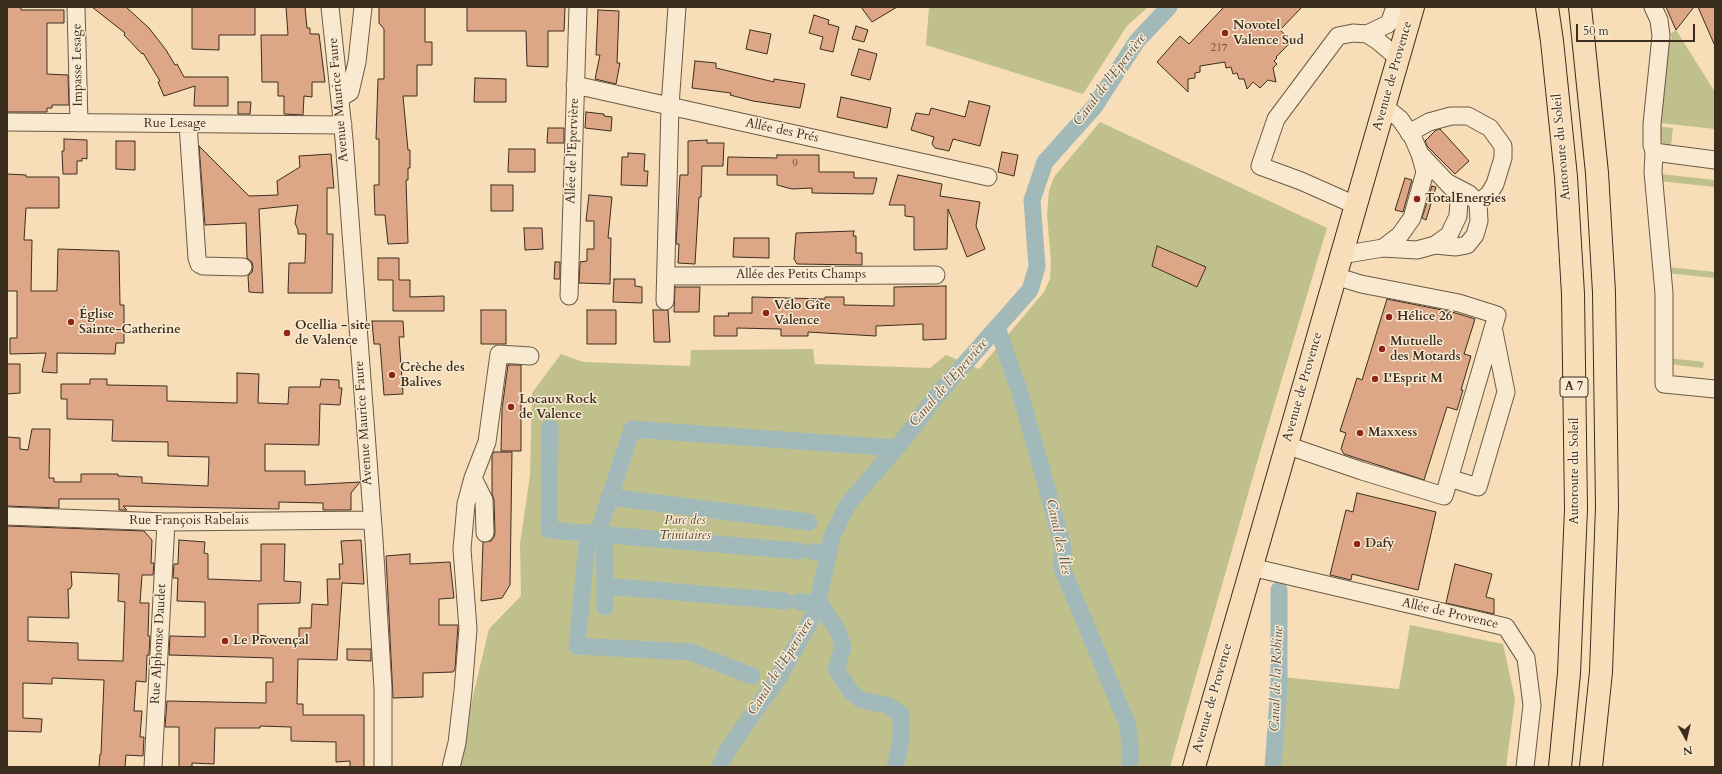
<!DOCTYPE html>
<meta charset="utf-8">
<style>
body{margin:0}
#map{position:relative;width:1722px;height:774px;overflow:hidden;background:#f7ddb8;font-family:Cardo,serif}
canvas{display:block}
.frame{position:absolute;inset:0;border:8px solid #3b2e1f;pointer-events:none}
.north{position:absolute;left:1666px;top:718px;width:40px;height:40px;-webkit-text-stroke:3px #fae9d1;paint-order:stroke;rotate:172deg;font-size:11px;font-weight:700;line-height:16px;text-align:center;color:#3b2e1f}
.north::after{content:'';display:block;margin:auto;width:14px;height:18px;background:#3b2e1f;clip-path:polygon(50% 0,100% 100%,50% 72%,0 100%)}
.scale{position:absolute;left:1576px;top:24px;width:119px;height:18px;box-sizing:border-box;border:2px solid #3b2e1f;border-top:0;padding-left:5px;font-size:12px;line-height:14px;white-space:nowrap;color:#3b2e1f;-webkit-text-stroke:3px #fae9d1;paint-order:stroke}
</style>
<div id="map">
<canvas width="1722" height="774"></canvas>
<div class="frame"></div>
<div class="north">N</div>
<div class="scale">50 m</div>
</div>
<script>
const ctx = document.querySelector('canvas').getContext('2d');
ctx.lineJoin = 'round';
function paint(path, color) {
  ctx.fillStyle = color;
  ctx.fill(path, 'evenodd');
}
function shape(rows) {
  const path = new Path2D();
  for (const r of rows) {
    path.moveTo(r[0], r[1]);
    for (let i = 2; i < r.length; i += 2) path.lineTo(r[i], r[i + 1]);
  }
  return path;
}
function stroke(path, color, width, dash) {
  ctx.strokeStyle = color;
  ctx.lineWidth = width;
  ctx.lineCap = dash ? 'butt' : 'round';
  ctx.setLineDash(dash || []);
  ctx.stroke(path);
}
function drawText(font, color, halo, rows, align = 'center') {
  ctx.font = font + ' Cardo,serif';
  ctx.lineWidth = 3;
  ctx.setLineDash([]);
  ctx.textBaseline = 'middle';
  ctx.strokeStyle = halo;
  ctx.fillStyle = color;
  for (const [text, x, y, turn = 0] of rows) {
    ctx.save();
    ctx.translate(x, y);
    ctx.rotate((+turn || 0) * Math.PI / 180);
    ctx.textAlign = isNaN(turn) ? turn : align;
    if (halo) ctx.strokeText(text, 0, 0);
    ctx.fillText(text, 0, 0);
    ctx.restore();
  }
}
paint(shape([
 [929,7,1148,7,1127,26,1083,94,926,45],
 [1676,30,1715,92,1715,129,1660,123,1667,38,1671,40,1672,37,1670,34],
 [1100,122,1327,228,1258,459,1170,767,456,767,489,629,521,596,520,544,530,475,532,393,561,354,583,362,690,366,691,350,813,349,815,364,930,368,946,355,979,369,1044,292,1050,279,1051,261,1047,215,1049,191,1054,177],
 [1657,126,1673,128,1671,146,1665,145,1660,141],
 [1661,174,1715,180,1715,187,1660,181],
 [1668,267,1715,272,1714,278,1667,273],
 [1668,358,1704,362,1703,368,1667,364],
 [1410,625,1503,644,1515,699,1506,767,1277,767,1282,677,1399,689]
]), '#c0c08d');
stroke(shape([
 [997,327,1020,393,1043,474,1063,547,1062,568,1127,723,1130,744,1130,767],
 [550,428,549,530,800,551],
 [609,497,809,522],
 [588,533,577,646,691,652,752,676],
 [598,533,632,429,896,448],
 [604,534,605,586,785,601],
 [813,552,829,553],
 [605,586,605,607],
 [818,601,838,631,843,647,836,669,850,691,861,700,887,705,901,714,901,741,895,767],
 [799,602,818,603],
 [720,767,727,751,779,677,816,611,832,536,848,504,903,440,938,394,1030,290,1037,267,1032,200,1045,162,1095,106,1137,41,1169,7],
 [1273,767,1279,685,1279,590]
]), '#a2b9ba', 17);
const building = shape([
 [7,7,21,7,21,10,64,10,64,23,47,23,47,74,68,75,69,105,52,105,52,108,47,108,47,112,7,112,7,7],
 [92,7,126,7,149,28,166,50,175,65,177,64,184,77,228,77,228,106,194,106,195,86,164,96,158,82,160,81,143,53,142,54,124,35,125,33,92,7],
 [192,7,255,7,255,35,219,35,219,50,192,49,192,7],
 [286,7,305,7,307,28,310,28,310,34,319,34,325,82,312,82,312,97,304,96,303,115,284,114,284,96,278,96,278,82,262,82,261,35,288,35,286,7],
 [379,7,425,7,425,42,432,42,432,65,417,65,417,96,403,96,408,150,410,150,410,168,408,168,408,180,406,180,408,243,388,244,385,215,375,215,374,185,379,185,379,139,376,139,378,79,384,79,384,29,379,23,379,7],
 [467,7,565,7,564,31,548,31,548,67,527,66,526,31,467,31,467,7],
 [861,7,897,7,872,22,861,7],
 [1224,7,1302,7,1280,30,1292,41,1276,57,1277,58,1274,61,1277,64,1273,68,1276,82,1268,80,1260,88,1253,82,1247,89,1244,79,1239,79,1237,73,1233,74,1231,67,1226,68,1225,62,1200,66,1200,72,1195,73,1195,78,1188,79,1188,92,1157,62,1180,36,1189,44,1224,7],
 [1666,7,1694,7,1676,30,1666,7],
 [1698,7,1715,7,1715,46,1698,7],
 [598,10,619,11,617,63,620,63,616,84,595,79,600,55,596,55,598,10],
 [814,15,829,20,828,24,839,27,833,52,820,49,823,37,809,33,814,15],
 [856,26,868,30,864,42,852,39,856,26],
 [750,30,771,34,767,54,746,49,750,30],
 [859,49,877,54,870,80,851,75,859,49],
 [695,61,716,63,716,68,774,82,774,79,805,84,800,108,753,101,730,95,731,93,692,88,695,61],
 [475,78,506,79,506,102,474,102,475,78],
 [841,97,891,108,887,128,837,117,841,97],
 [969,101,990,106,980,146,953,139,949,151,935,148,932,144,934,137,911,130,916,113,929,115,931,108,965,117,969,101],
 [238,102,251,102,250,114,238,114,238,102],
 [586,112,604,114,604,116,612,117,611,131,585,128,586,112],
 [548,128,564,128,564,143,547,143,548,128],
 [1440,129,1469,161,1455,174,1427,146,1425,141,1436,130,1440,129],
 [64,139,87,140,87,159,82,158,82,161,77,161,77,174,63,174,62,151,64,151,64,139],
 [707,140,707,143,724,143,723,166,702,166,701,197,699,197,695,264,678,263,679,244,676,244,680,175,688,175,688,141,707,140],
 [116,141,135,141,135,170,116,169,116,141],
 [199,146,249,196,278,195,277,181,300,167,299,156,331,154,334,188,327,188,327,234,333,234,332,293,288,293,289,263,305,263,306,234,298,234,298,230,295,223,298,205,259,209,263,293,249,292,248,276,252,272,253,267,252,262,247,258,246,223,205,225,199,146],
 [509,149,535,149,535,172,508,172,509,149],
 [1002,152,1018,155,1014,176,998,172,1002,152],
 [628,153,645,154,644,171,648,171,647,186,621,185,622,157,628,157,628,153],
 [777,155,819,155,819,172,854,172,854,178,877,178,873,194,812,193,812,188,792,189,777,185,777,175,727,175,728,157,777,158,777,155],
 [7,174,26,175,26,177,59,177,59,208,26,208,24,240,32,240,31,291,57,291,58,249,119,251,120,305,124,305,124,343,116,343,115,354,57,353,57,373,42,372,46,353,10,354,10,338,17,338,17,291,7,291,7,174],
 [898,175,942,184,940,196,980,202,976,226,985,249,967,257,948,209,947,249,914,250,914,217,905,216,905,205,889,205,898,175],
 [1405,178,1412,180,1403,212,1395,210,1405,178],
 [491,185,513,185,513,211,491,211,491,185],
 [1432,186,1436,187,1426,220,1422,218,1432,186],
 [589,195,612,197,608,238,611,238,610,284,579,283,580,262,587,261,587,249,594,249,594,221,586,221,589,195],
 [524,228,542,228,543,249,525,250,524,228],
 [854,231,853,236,856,236,856,253,862,253,862,265,797,264,794,259,796,233,854,231],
 [734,238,769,238,769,258,733,257,734,238],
 [1157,246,1206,267,1197,287,1152,266,1157,246],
 [378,258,399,258,399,280,410,280,410,297,444,296,444,311,393,311,393,280,378,280,378,258],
 [555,262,560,262,560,279,554,279,555,262],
 [614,279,635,279,635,286,642,287,642,303,613,302,614,279],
 [946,286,946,339,923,340,923,324,876,326,876,336,808,332,808,336,781,336,781,329,737,328,737,336,714,336,714,316,729,316,728,313,752,313,752,297,825,299,825,297,844,297,844,305,894,306,894,287,946,286],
 [675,287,700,287,699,312,674,312,675,287],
 [1387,299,1452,312,1475,319,1464,354,1471,356,1461,390,1463,390,1457,410,1447,407,1424,480,1344,454,1341,449,1346,433,1340,431,1357,378,1362,380,1387,299],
 [481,310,506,310,506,344,481,344,481,310],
 [587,310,616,310,616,344,587,344,587,310],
 [653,310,668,310,670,342,654,342,653,310],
 [372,321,403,321,404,337,399,337,403,394,384,395,380,344,374,344,372,321],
 [7,364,20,364,20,393,7,394,7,364],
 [508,365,521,365,521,451,501,451,502,409,508,365],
 [237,373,259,374,258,403,288,404,289,387,320,387,321,379,339,380,339,388,342,388,340,405,320,404,319,445,265,444,265,471,305,471,305,485,360,482,351,493,351,510,323,510,323,503,279,502,279,509,123,506,127,510,119,510,119,499,59,499,59,508,7,506,7,437,20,438,20,449,28,450,32,429,50,429,49,478,54,478,54,482,81,482,81,474,118,474,118,476,142,477,142,483,208,486,209,457,168,456,168,442,112,441,113,420,67,419,67,399,61,399,61,384,90,384,90,379,107,379,107,385,167,386,167,401,237,403,237,373],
 [494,452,512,452,510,585,502,598,481,601,483,542,491,541,494,537,495,533,494,500,492,494,492,455,494,452],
 [1357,493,1436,512,1418,590,1352,574,1351,580,1330,575,1346,510,1353,512,1357,493],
 [7,526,144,531,152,540,151,563,154,563,153,575,142,575,140,603,149,603,148,636,150,636,149,655,147,655,146,682,136,681,134,711,142,711,140,737,144,737,143,756,126,755,125,767,99,767,100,754,101,754,104,680,52,678,52,684,23,683,23,718,42,719,41,732,7,731,7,526],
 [71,572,119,574,118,601,125,602,123,661,78,660,78,643,28,641,28,617,69,618,68,589,70,589,72,585,71,572],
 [179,540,205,542,204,553,208,554,208,579,261,581,261,544,285,544,284,581,301,582,300,603,258,604,258,635,266,636,266,638,299,639,299,628,311,628,312,604,328,605,327,579,340,579,339,564,343,564,341,541,361,540,364,584,342,583,337,660,298,659,297,704,303,704,303,715,364,715,364,767,350,767,350,761,336,762,336,742,291,741,291,727,260,726,260,728,215,728,214,764,192,763,192,767,179,767,179,727,165,727,167,701,266,703,266,682,273,682,273,658,169,655,170,636,205,637,205,602,177,601,178,578,173,578,174,564,178,564,179,540],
 [410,554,410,564,450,562,454,598,439,599,439,625,458,625,455,669,453,672,423,673,423,697,393,698,386,556,410,554],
 [1455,564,1492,574,1486,597,1494,599,1494,614,1446,603,1455,564],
 [347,649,371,649,371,661,347,660,347,649]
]);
paint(building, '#dda687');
stroke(building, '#3b2e1f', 1);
const minor = shape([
 [76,7,79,123],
 [330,7,344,139,374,540,383,688,383,767],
 [1653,7,1659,20,1661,36,1652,124,1652,145,1654,152,1715,160],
 [1367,34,1388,24,1390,21,1395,7],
 [575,85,988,177],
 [340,98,350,92,357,62,363,7],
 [7,122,343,125],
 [188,124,197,258,199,264,203,266,243,267],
 [1409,133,1429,122,1451,116,1468,116,1490,128,1503,146,1503,158,1495,184,1489,194,1478,203],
 [1654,152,1653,172,1664,293,1664,384,1715,389],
 [1355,205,1301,181,1260,166,1276,119,1338,36,1353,33,1367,34,1378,41,1398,58],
 [1435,245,1456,247,1467,245,1475,235,1479,221,1478,203,1469,194,1448,183],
 [1383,248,1417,250,1435,245,1449,235,1458,216,1459,201,1454,190,1421,155],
 [1341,255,1383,248,1400,235,1412,218,1425,172,1420,154,1413,138,1400,119,1384,106],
 [666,276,936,275],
 [569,296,578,7],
 [665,301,670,106,677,7],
 [1286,445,1362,471,1444,496,1497,315,1459,303,1361,284,1335,276],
 [473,478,484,500,485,533],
 [1449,478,1478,487,1506,392,1494,332],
 [7,516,166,522,372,520],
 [1251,567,1506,627,1526,658,1532,705,1525,767],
 [153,767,166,522],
 [451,767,457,743,463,691,468,629,462,549,466,504,473,478,487,442,499,354,530,356]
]);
const major = shape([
 [1194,767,1413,7]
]);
const highway = shape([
 [1547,7,1552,41,1566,177,1573,294,1576,509,1569,673,1560,767],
 [1580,7,1597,173,1604,292,1607,507,1601,672,1591,767]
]);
stroke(minor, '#6a5a45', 19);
stroke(major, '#3b2e1f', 24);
stroke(highway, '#3b2e1f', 24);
stroke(minor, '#fae9d1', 17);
stroke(major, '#f7ddb8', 22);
stroke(highway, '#f7ddb8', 22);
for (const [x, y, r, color] of [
 [1225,33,4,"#8f2418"],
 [1417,199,4,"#8f2418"],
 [766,313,4,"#8f2418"],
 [1389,317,4,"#8f2418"],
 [71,322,4,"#8f2418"],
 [287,333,4,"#8f2418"],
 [1382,349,4,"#8f2418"],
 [392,375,4,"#8f2418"],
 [1375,379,4,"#8f2418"],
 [511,407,4,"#8f2418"],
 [1360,433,4,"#8f2418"],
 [1357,544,4,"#8f2418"],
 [225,641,4,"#8f2418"]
]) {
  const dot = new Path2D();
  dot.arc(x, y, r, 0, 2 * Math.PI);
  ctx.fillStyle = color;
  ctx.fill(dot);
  stroke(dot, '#fae9d1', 1.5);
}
drawText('11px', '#644c39', null, [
 ["217",1219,48],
 ["9",795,164]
]);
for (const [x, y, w] of [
 [1574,387,28]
]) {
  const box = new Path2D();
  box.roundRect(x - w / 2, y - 10, w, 20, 3);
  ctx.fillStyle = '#fae9d1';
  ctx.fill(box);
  stroke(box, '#3b2e1f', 1);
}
drawText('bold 12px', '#3b2e1f', null, [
 ["A 7",1574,387]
]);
drawText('bold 13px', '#3b2e1f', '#fae9d1', [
 ["Novotel",1233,26],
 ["Valence Sud",1233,41],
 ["TotalEnergies",1425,199],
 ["Vélo Gîte",774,306],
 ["Valence",774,321],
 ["Église",79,315],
 ["Sainte-Catherine",79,330],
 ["Hélice 26",1397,317],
 ["Ocellia - site",295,326],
 ["de Valence",295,341],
 ["Mutuelle",1390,342],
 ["des Motards",1390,357],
 ["Crèche des",400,368],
 ["Balives",400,383],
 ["L'Esprit M",1383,379],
 ["Locaux Rock",519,400],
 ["de Valence",519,415],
 ["Maxxess",1368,433],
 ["Dafy",1365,544],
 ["Le Provençal",233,641]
], 'left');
drawText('13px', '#3b2e1f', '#fae9d1', [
 ["Impasse Lesage",78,65,-91],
 ["Avenue de Provence",1393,76,-74],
 ["Avenue Maurice Faure",339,100,-95],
 ["Rue Lesage",175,124],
 ["Allée des Prés",782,131,12],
 ["Autoroute du Soleil",1562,147,-95],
 ["Allée de l'Epervière",573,151,-88],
 ["Allée des Petits Champs",801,275],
 ["Avenue de Provence",1303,387,-74],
 ["Avenue Maurice Faure",364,423,-94],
 ["Autoroute du Soleil",1575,471,-90],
 ["Rue François Rabelais",189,521],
 ["Allée de Provence",1450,614,13],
 ["Rue Alphonse Daudet",159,644,-87],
 ["Avenue de Provence",1213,698,-74]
]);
drawText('italic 13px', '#564b35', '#fae9d1', [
 ["Parc des",685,521],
 ["Trinitaires",685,536]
]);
drawText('italic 14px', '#555146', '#fae9d1', [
 ["Canal de l'Epervière",1110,80,-53],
 ["Canal de l'Epervière",949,383,-49],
 ["Canal des Îles",1058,537,78],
 ["Canal de l'Epervière",781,667,-58],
 ["Canal de la Robine",1277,679,-88]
]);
</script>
